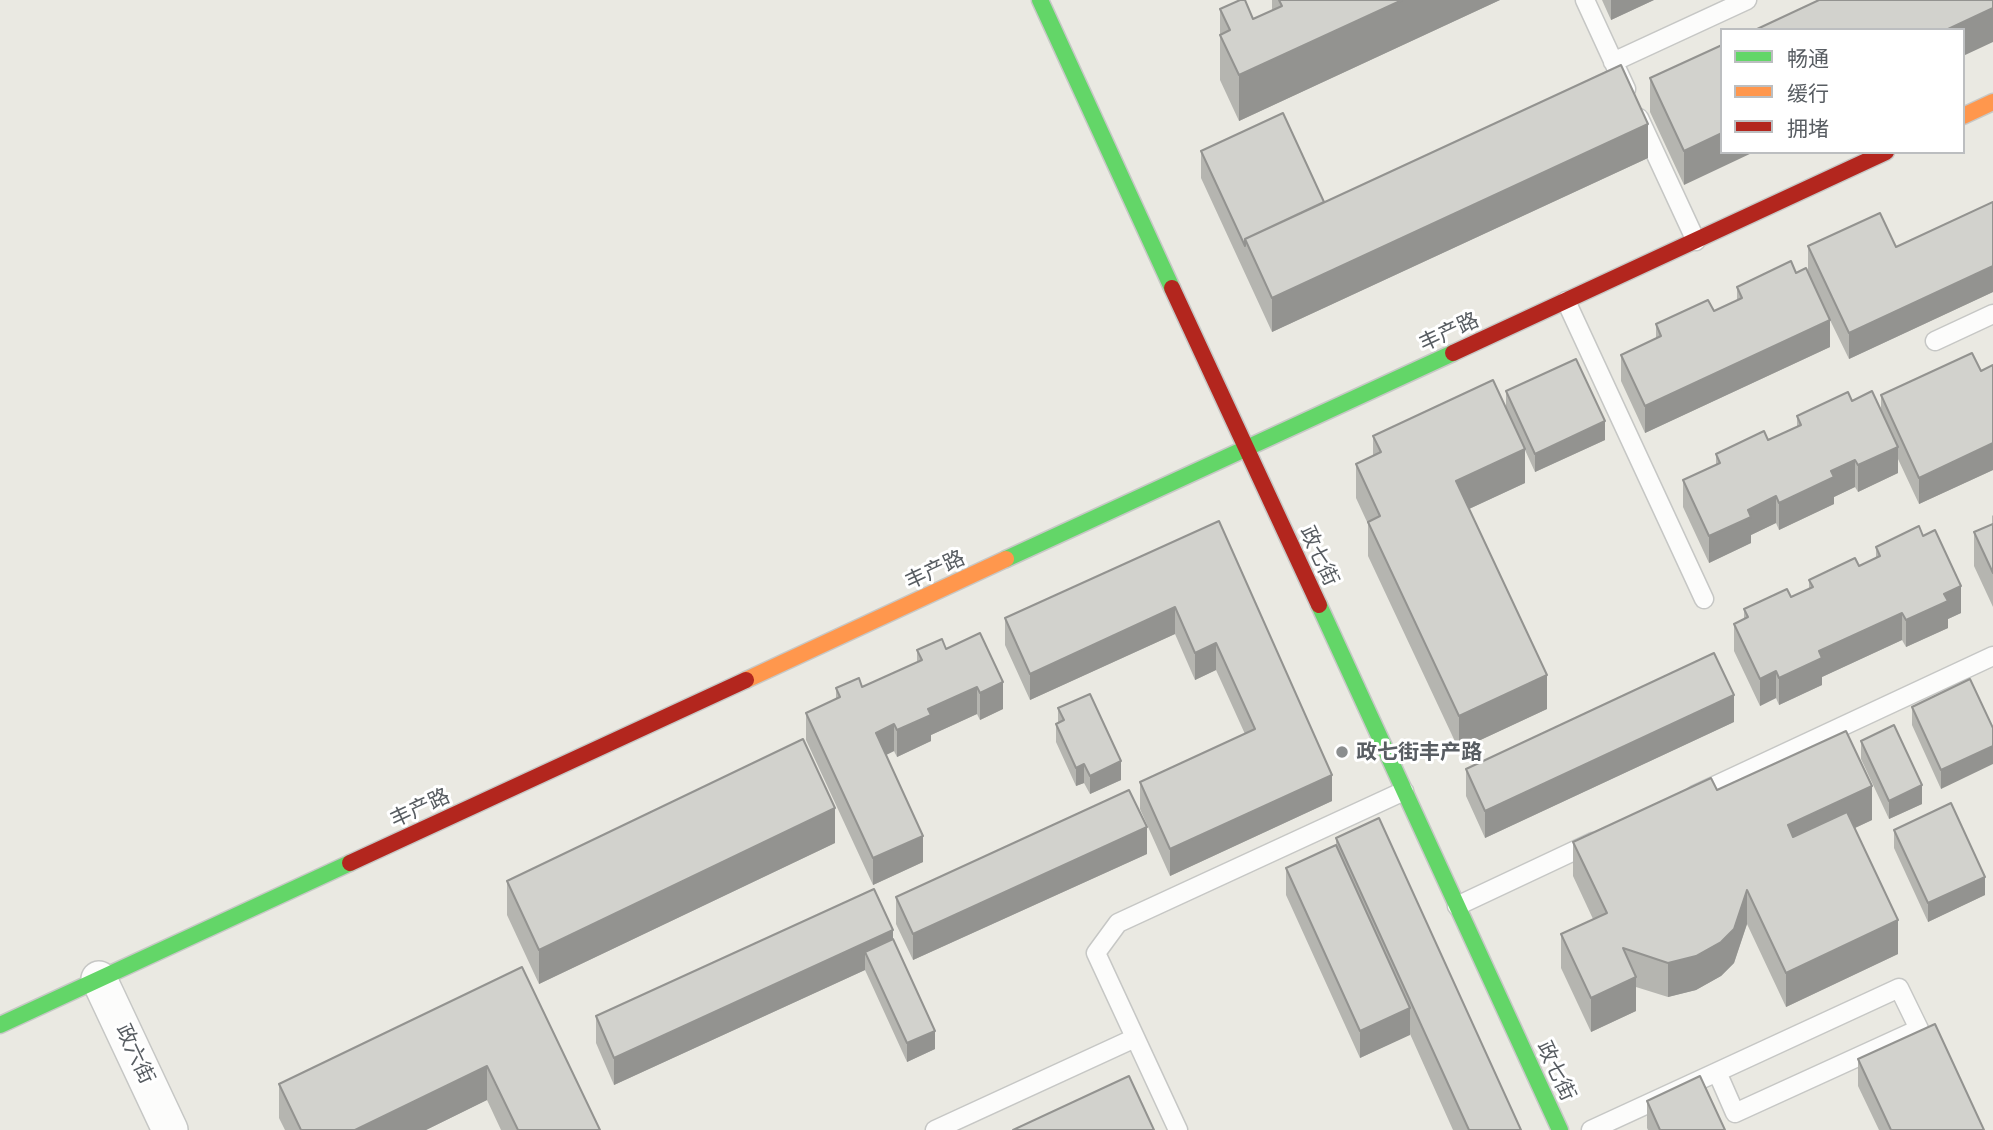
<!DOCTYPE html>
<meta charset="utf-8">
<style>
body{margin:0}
#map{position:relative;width:1993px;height:1130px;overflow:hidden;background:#eae9e2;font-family:"Golos Text","Noto Sans SC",sans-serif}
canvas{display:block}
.legend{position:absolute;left:1720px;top:28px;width:245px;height:126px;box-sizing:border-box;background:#fff;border:2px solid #bcbec0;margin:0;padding:9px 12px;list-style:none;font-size:21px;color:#585d62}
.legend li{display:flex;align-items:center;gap:14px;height:35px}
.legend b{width:35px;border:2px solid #bcbec0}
</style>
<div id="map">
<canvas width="1993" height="1130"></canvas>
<ul class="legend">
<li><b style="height:9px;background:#63d668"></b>畅通</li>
<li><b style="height:9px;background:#ff974d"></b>缓行</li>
<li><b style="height:9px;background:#b3261e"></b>拥堵</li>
</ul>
</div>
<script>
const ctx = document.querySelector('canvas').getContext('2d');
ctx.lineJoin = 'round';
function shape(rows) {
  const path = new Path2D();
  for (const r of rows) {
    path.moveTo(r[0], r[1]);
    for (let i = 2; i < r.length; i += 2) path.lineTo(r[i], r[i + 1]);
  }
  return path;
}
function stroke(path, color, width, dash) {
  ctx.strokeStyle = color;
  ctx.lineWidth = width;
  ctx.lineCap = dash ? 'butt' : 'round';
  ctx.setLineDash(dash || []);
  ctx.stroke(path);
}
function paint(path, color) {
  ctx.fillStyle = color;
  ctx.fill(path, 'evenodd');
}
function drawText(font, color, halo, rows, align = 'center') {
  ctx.font = font + ' "Golos Text","Noto Sans SC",sans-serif';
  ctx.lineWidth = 6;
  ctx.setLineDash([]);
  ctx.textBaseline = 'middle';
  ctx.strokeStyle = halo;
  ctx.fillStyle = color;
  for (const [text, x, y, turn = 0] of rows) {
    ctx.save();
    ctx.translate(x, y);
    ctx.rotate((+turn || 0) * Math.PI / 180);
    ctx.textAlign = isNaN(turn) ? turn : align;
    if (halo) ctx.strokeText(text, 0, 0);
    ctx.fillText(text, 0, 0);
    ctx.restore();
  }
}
const lane = shape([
 [1585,0,1626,89],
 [1613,62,1747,0],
 [1639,118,1696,241],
 [1566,301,1704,599],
 [1935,341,1993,314],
 [1695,795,1993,656],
 [1457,906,1593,842],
 [935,1130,1135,1038],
 [1178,1130,1096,953,1118,923,1404,791],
 [1591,1130,1717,1072,1899,988,1919,1029,1735,1113,1717,1072]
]);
const street = shape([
 [99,979,170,1130]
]);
const fast = shape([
 [1040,0,1172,288],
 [1006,559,1453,353],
 [1319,605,1560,1130],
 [0,1025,350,863]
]);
const slow = shape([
 [1963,116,1993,102],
 [746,680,1006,559]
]);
const jam = shape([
 [1172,288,1319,605],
 [1453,353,1886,152],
 [350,863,746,680]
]);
stroke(lane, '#c6c7c5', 21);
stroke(street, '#c6c7c5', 38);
stroke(fast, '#c7c8c6', 19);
stroke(slow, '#c7c8c6', 19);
stroke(jam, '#c7c8c6', 19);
stroke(lane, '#fcfcfb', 18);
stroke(street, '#fcfcfb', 35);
stroke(fast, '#63d668', 16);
stroke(slow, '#ff974d', 16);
stroke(jam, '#b3261e', 16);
paint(shape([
 [1272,0,1500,0,1239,121,1220,80,1220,9,1253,19,1272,11],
 [1602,0,1654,0,1611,20],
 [1722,45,1684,185,1650,112,1650,78],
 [1201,151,1324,202,1648,158,1272,332,1201,178],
 [1993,202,1993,292,1849,359,1830,320,1830,347,1645,433,1621,381,1621,355,1656,338,1656,324,1714,311,1737,300,1737,287,1796,273,1808,273,1808,246,1896,247],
 [1993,365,1993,470,1919,504,1898,459,1898,473,1858,492,1855,487,1834,497,1834,504,1779,530,1776,523,1751,535,1751,543,1709,563,1683,507,1683,480,1716,465,1716,454,1768,440,1797,427,1797,416,1852,401,1881,409,1881,395,1981,371],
 [1506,391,1605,440,1535,472,1525,450,1525,483,1469,509,1547,709,1459,750,1368,556,1368,524,1356,498,1356,464,1373,456,1373,436,1506,408],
 [1993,515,1993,607,1974,566,1974,532,1992,524,1992,516],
 [1219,521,1332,801,1170,876,1140,809,1140,782,1245,734,1216,670,1195,680,1175,634,1030,700,1005,645,1005,618],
 [1876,547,1961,613,1948,619,1948,628,1906,647,1902,640,1822,677,1822,685,1779,705,1776,698,1760,706,1734,651,1734,624,1744,619,1744,609,1791,597,1809,589,1809,580,1859,566,1876,558],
 [946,649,1003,709,980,720,977,714,931,735,931,741,897,757,894,751,886,755,923,862,873,885,806,740,806,713,836,699,836,688,862,687,917,662,917,650],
 [1912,707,1993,728,1941,789,1912,725],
 [1058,708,1121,780,1090,794,1084,783,1076,786,1056,742,1056,724,1058,723],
 [1734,722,1485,838,1466,796,1466,769],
 [1861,741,1922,804,1889,819,1861,759],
 [1717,790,1872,820,1855,828,1898,954,1786,1007,1747,924,1734,963,1721,976,1696,990,1668,997,1636,987,1636,1011,1591,1032,1561,968,1561,934,1593,919,1573,876,1573,842],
 [1894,830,1985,895,1928,922,1894,848],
 [1336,838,1521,1130,1453,1130,1410,1034,1360,1058,1286,895,1286,868,1336,845],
 [835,843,539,984,507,915,507,881],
 [1147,854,913,960,896,924,896,897],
 [893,939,935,1049,907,1062,865,970,614,1085,596,1043,596,1016],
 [522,967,600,1130,501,1130,487,1100,426,1130,285,1130,279,1118,279,1084],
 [1858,1059,1984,1130,1879,1130,1858,1086],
 [1647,1101,1725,1130,1648,1130,1647,1128]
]), '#b5b5b0');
paint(shape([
 [1402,0,1500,0,1239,121,1239,75],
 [1611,0,1654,0,1611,20],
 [1993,8,1993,42,1963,56,1963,30,1946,30],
 [1648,124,1648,158,1272,332,1272,298],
 [1722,133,1722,152,1754,152,1684,185,1684,151],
 [1993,266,1993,292,1849,359,1849,333],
 [1830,320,1830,347,1645,433,1645,406],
 [1605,421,1605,440,1535,472,1535,454],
 [1993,443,1993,470,1919,504,1919,478],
 [1898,447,1898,473,1858,492,1858,465],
 [1525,449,1525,483,1456,515,1456,481],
 [1855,460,1855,487,1834,497,1834,504,1779,530,1779,503,1831,471],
 [1776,496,1776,523,1751,535,1751,543,1709,563,1709,536,1748,510],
 [1961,586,1961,613,1948,619,1948,628,1906,647,1906,620,1944,594],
 [1175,607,1175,634,1030,700,1030,674],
 [1902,613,1902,640,1822,677,1822,685,1779,705,1779,678,1819,651],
 [1216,643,1216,670,1195,680,1195,653],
 [1776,671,1776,698,1760,706,1760,679],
 [1547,675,1547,709,1459,750,1459,716],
 [1003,682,1003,709,980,720,980,693],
 [977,687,977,714,931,735,931,741,897,757,897,730,928,709],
 [1734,695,1734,722,1485,838,1485,811],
 [894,724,894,751,876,760,876,733],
 [1993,746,1993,764,1941,789,1941,770],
 [1121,761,1121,780,1090,794,1090,776],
 [1084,764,1084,783,1076,786,1076,768],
 [1332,775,1332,801,1170,876,1170,849],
 [1922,785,1922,804,1889,819,1889,801],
 [1872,786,1872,820,1788,859,1788,825],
 [835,808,835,843,539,984,539,950],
 [1147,827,1147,854,913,960,913,934],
 [923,836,923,862,873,885,873,858],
 [1985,877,1985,895,1928,922,1928,903],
 [1747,890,1747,924,1734,963,1721,976,1696,990,1668,997,1668,963],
 [1898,920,1898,954,1786,1007,1786,973],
 [893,930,893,957,865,952,865,970,614,1085,614,1058],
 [1636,977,1636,1011,1591,1032,1591,998],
 [1410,1008,1410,1035,1360,1058,1360,1031],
 [935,1031,935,1049,907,1062,907,1043],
 [487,1066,487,1100,426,1130,355,1130]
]), '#939390');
const building = shape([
 [1240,0,1245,0,1253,19,1282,6,1279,0,1402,0,1239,75,1220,35,1230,30,1220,9,1240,0],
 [1819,0,1993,0,1993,8,1946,30,1755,30,1819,0],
 [1722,45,1722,133,1684,151,1650,78,1722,45],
 [1621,65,1648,124,1272,298,1245,239,1621,65],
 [1283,113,1324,202,1245,239,1245,246,1201,151,1283,113],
 [1993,202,1993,266,1849,333,1808,246,1880,213,1896,247,1993,202],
 [1791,261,1796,273,1806,268,1830,320,1645,406,1621,355,1661,336,1656,324,1708,300,1714,311,1742,298,1737,287,1791,261],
 [1972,353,1981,371,1993,365,1993,443,1919,478,1881,395,1972,353],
 [1576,359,1605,421,1535,454,1506,391,1576,359],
 [1493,380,1525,449,1456,481,1547,675,1459,716,1368,522,1380,516,1356,464,1381,452,1373,436,1493,380],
 [1872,391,1898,447,1858,465,1855,460,1831,471,1834,477,1779,503,1776,496,1748,510,1751,517,1709,536,1683,480,1720,463,1716,454,1764,431,1768,440,1801,425,1797,416,1848,392,1852,401,1872,391],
 [1219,521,1332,775,1170,849,1140,782,1255,729,1216,643,1195,653,1175,607,1030,674,1005,618,1219,521],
 [1993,524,1993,573,1974,532,1993,524],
 [1919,526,1923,536,1935,530,1961,586,1944,594,1948,601,1906,620,1902,613,1819,651,1822,658,1779,678,1776,671,1760,679,1734,624,1748,617,1744,609,1787,589,1791,597,1813,587,1809,580,1855,558,1859,566,1880,556,1876,547,1919,526],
 [980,633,1003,682,980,693,977,687,928,709,931,715,897,730,894,724,876,733,923,836,873,858,806,713,840,697,836,688,859,678,862,687,922,660,917,650,942,639,946,649,980,633],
 [1714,653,1734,695,1485,811,1466,769,1714,653],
 [1970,679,1993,728,1993,746,1941,770,1912,707,1970,679],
 [1090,694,1121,761,1090,776,1084,764,1076,768,1056,724,1064,720,1058,708,1090,694],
 [1894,725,1922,785,1889,801,1861,741,1894,725],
 [1846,731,1872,786,1788,825,1793,837,1847,812,1898,920,1786,973,1747,890,1734,929,1721,942,1696,956,1668,963,1623,948,1636,977,1591,998,1561,934,1607,913,1573,842,1711,778,1717,790,1846,731],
 [803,739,835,808,539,950,507,881,803,739],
 [1129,790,1147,827,913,934,896,897,1129,790],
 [1951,803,1985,877,1928,903,1894,830,1951,803],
 [1379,818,1521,1130,1469,1130,1336,838,1379,818],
 [1336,845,1410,1008,1360,1031,1286,868,1336,845],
 [874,889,893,930,614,1058,596,1016,874,889],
 [893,939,935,1031,907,1043,865,952,893,939],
 [522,967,600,1130,518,1130,487,1066,355,1130,301,1130,279,1084,522,967],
 [1935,1024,1984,1130,1891,1130,1858,1059,1935,1024],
 [1129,1076,1154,1130,1013,1130,1129,1076],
 [1700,1076,1725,1130,1660,1130,1647,1101,1700,1076]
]);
paint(building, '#d2d2cd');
stroke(building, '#939390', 2);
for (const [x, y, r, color] of [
 [1342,752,7,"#8b8e8f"]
]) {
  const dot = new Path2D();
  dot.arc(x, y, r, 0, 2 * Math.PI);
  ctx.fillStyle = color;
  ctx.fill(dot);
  stroke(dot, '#fff', 2.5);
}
drawText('21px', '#585d62', '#fff', [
 ["丰产路",1449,332,-25],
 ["政七街",1319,556,65],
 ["丰产路",935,570,-25],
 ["丰产路",420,808,-25],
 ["政六街",135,1054,65],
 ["政七街",1556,1071,65]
]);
drawText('bold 21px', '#585d62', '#fff', [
 ["政七街丰产路",1356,752]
], 'left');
</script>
